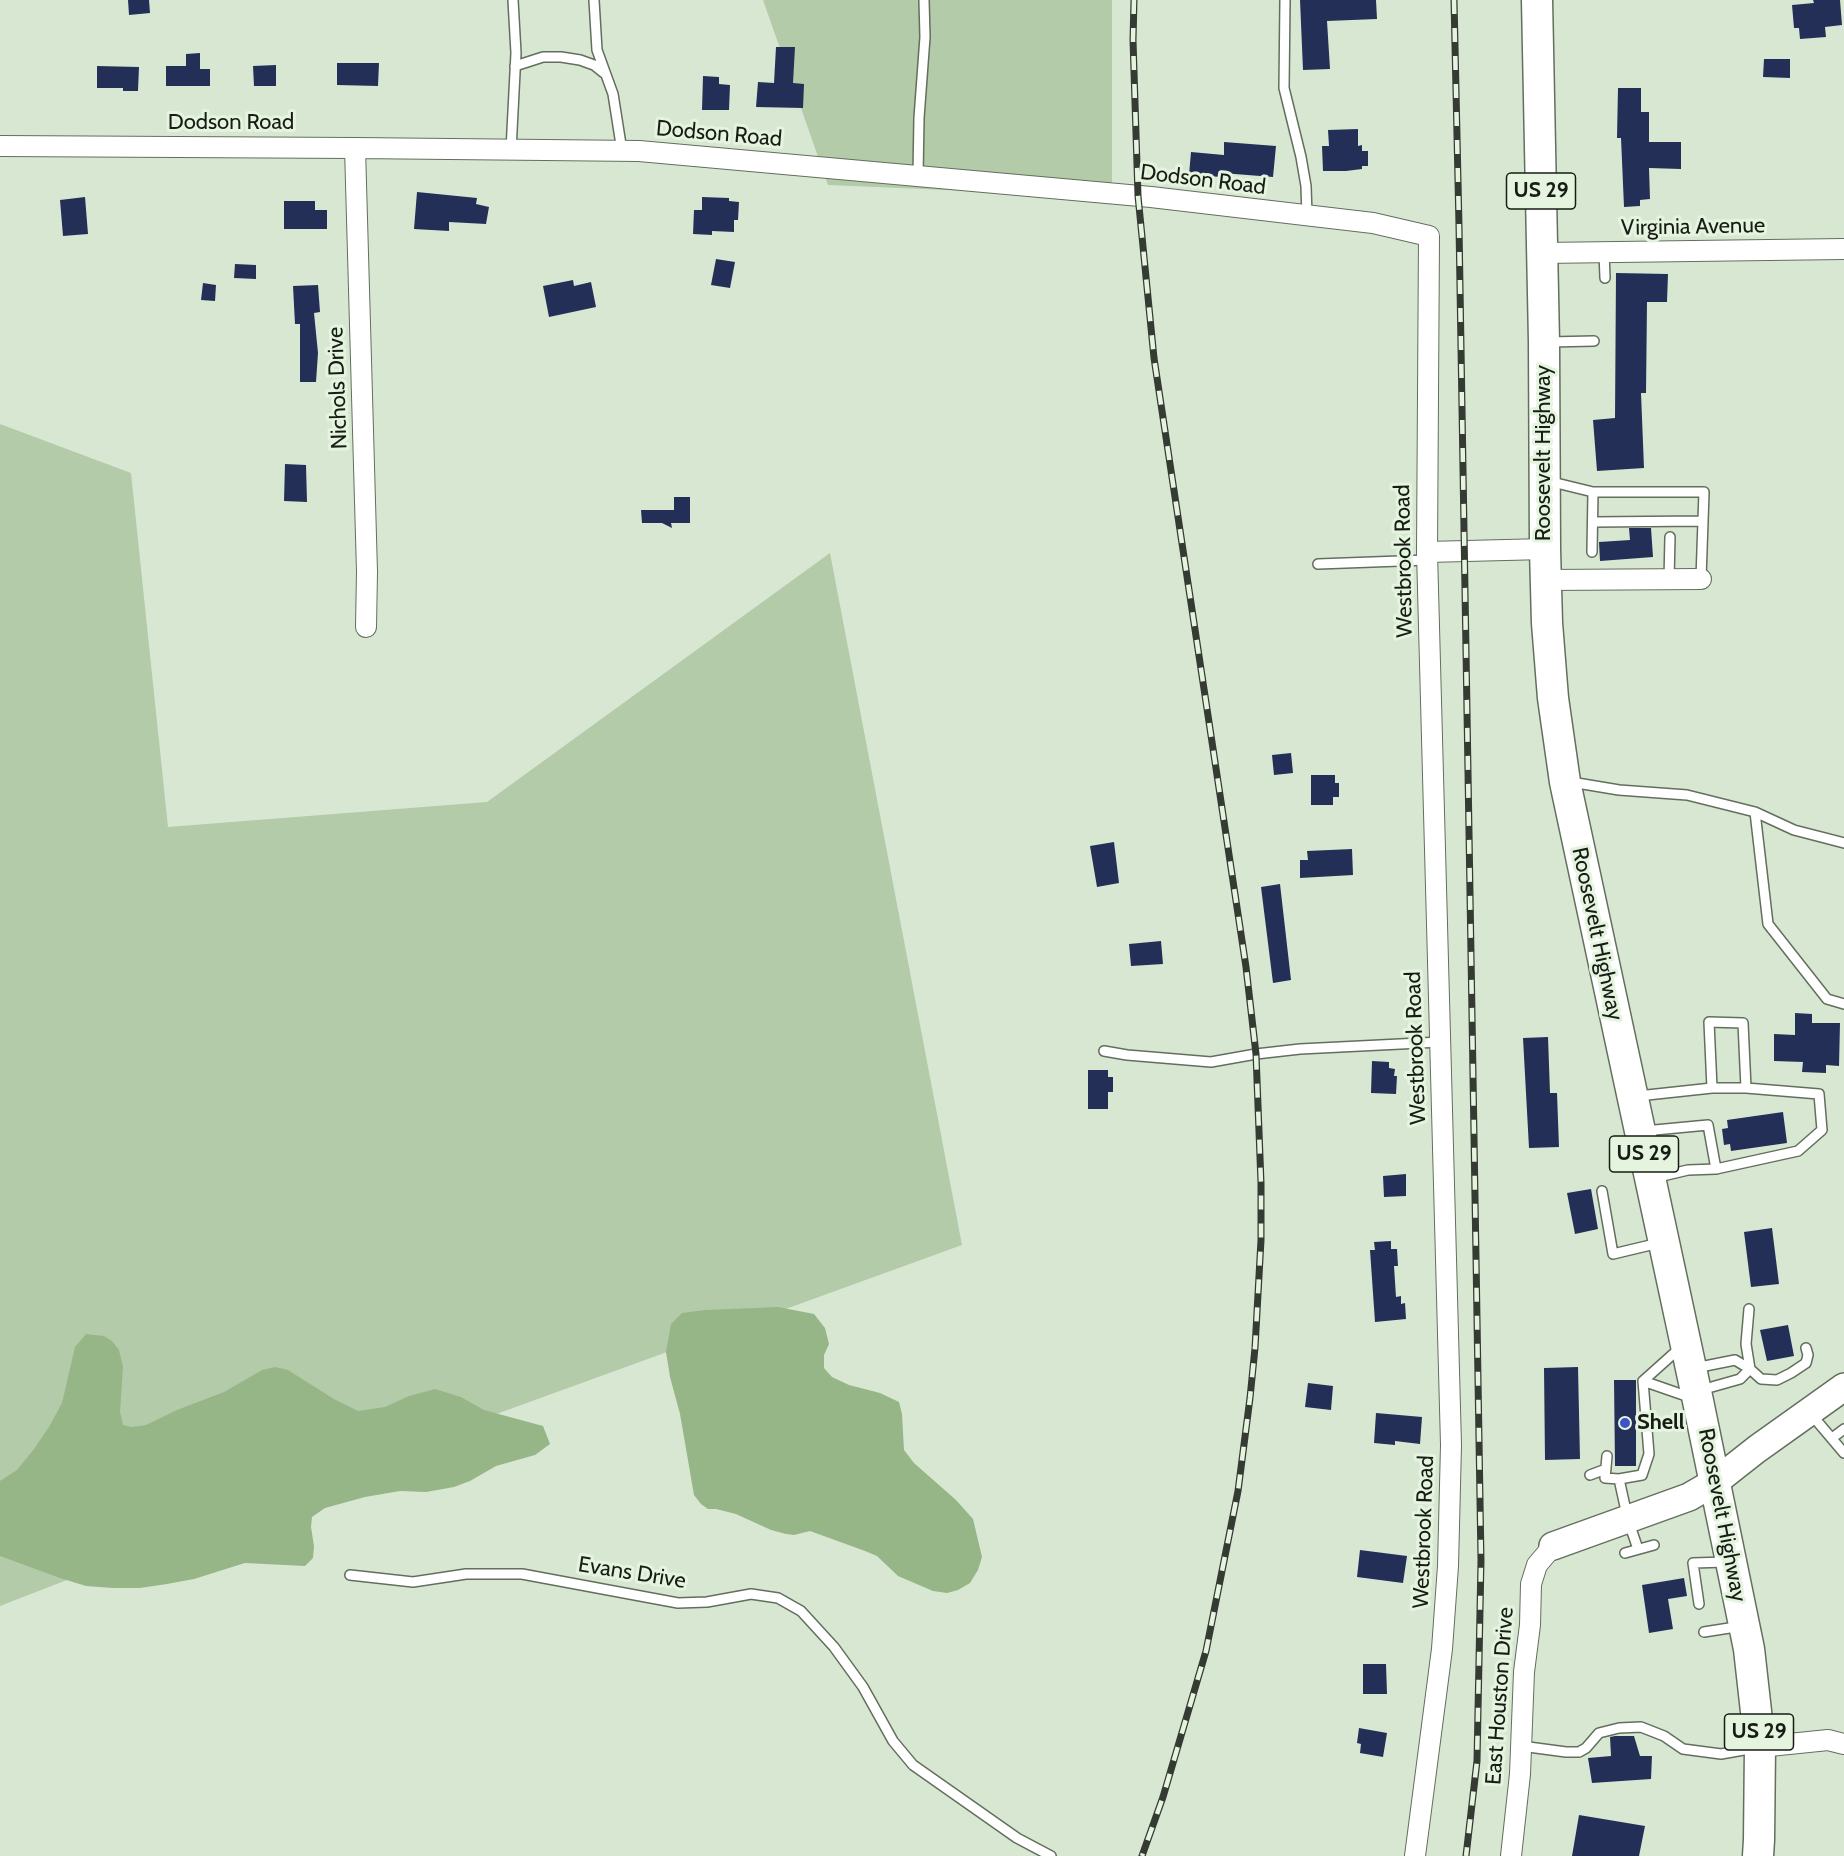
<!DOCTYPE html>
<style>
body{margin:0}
canvas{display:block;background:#d8e7d2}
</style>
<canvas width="1844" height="1856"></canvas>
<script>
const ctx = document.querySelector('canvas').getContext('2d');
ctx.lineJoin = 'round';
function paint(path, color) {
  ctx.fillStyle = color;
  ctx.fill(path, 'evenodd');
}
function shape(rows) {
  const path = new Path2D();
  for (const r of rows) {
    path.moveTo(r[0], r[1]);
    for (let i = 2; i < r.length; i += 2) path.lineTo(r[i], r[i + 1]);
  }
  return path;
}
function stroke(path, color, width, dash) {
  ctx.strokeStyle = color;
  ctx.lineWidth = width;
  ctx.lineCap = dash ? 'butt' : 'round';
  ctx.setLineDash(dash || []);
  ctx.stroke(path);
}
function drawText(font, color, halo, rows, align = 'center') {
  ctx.font = font + ' Cabin,sans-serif';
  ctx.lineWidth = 6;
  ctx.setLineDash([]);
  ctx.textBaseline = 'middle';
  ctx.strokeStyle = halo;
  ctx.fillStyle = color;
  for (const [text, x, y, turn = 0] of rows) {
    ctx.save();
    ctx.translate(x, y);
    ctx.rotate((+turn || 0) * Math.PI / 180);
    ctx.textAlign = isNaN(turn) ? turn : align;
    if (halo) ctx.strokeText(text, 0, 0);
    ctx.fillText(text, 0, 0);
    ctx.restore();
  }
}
paint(shape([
 [763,0,1112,0,1112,197,828,185],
 [0,424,131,473,168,827,487,802,830,553,962,1245,455,1429,0,1606]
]), '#b3cba9');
paint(shape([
 [778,1307,814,1314,825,1328,829,1344,824,1355,824,1368,832,1377,849,1385,880,1393,899,1402,902,1414,904,1450,914,1463,956,1500,973,1519,982,1557,978,1570,970,1583,958,1590,947,1593,933,1591,898,1576,877,1556,865,1551,810,1531,794,1535,786,1534,771,1530,736,1514,716,1509,708,1509,701,1504,694,1495,680,1414,670,1377,666,1352,671,1324,682,1313,705,1310],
 [86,1334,104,1336,112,1341,119,1350,123,1367,120,1412,123,1425,132,1427,146,1425,177,1410,224,1392,262,1370,275,1367,288,1370,334,1399,358,1411,385,1407,409,1396,435,1389,461,1397,484,1410,543,1426,550,1444,535,1455,496,1466,470,1481,454,1487,426,1492,400,1491,365,1497,325,1508,312,1517,311,1527,314,1546,313,1558,305,1566,245,1563,194,1579,167,1584,140,1588,113,1588,86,1586,60,1578,0,1556,0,1481,17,1470,34,1449,49,1427,62,1403,75,1347]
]), '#96b688');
paint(shape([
 [128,0,149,0,150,13,129,15],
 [1300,0,1376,0,1377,19,1327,21,1330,69,1303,70],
 [1813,0,1840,0,1842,25,1825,27,1826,37,1800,39,1799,28,1794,28,1792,5,1814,3],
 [776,47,795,47,793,83,804,84,803,108,756,107,758,82,774,83],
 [200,53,200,69,210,69,210,86,166,86,166,66,186,66,186,54],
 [1764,59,1790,59,1790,78,1763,77],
 [337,63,379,63,378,86,337,85],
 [276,65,276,86,254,86,253,66],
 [97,66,139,67,138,91,123,91,123,88,97,88],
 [703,76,719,77,719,84,730,85,729,110,702,110],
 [1618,88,1641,88,1641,112,1649,112,1649,142,1681,142,1681,169,1649,168,1650,199,1640,200,1640,206,1624,207,1621,138,1617,138],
 [1358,129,1358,146,1362,145,1362,151,1368,151,1368,166,1362,166,1362,169,1346,171,1323,171,1322,146,1329,146,1328,130],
 [1224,142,1276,146,1273,177,1222,173,1222,177,1189,175,1191,152,1224,155],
 [417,192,477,198,476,204,489,207,486,224,449,222,449,231,414,229],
 [85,197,88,234,63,236,60,200],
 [702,197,729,198,729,201,739,202,738,220,734,220,734,232,712,231,712,235,693,234,694,210,702,210],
 [284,201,315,201,315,210,327,210,327,229,284,229],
 [716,259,735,262,730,288,711,285],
 [235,264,256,265,256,279,234,278],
 [1616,273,1668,274,1667,302,1647,302,1646,393,1641,393,1644,468,1597,471,1593,420,1615,418],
 [573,280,574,286,591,282,596,307,549,317,543,286],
 [203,283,216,285,215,301,201,300],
 [318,285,320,312,314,313,318,353,316,382,300,382,300,324,295,324,293,286],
 [285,464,306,465,307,502,284,501],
 [674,497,690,497,690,523,671,523,672,528,662,523,642,523,641,510,674,510],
 [1629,528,1651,528,1653,557,1600,561,1599,542,1630,540],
 [1291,753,1293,773,1274,775,1272,755],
 [1311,775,1335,775,1335,783,1339,783,1339,797,1333,797,1333,805,1311,805],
 [1114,842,1119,883,1097,887,1090,846],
 [1352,849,1353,875,1300,878,1300,860,1308,860,1307,851],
 [1280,884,1291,980,1273,983,1261,887],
 [1161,941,1163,964,1131,966,1129,944],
 [1795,1013,1812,1014,1812,1023,1840,1023,1839,1066,1826,1065,1826,1073,1802,1072,1803,1062,1774,1061,1774,1034,1795,1035],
 [1548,1037,1550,1093,1557,1093,1559,1147,1529,1148,1523,1038],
 [1372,1061,1389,1062,1389,1068,1395,1069,1394,1076,1397,1076,1396,1094,1371,1093],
 [1088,1070,1108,1070,1108,1077,1113,1077,1113,1092,1108,1092,1108,1109,1088,1109],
 [1783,1112,1787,1143,1731,1151,1730,1144,1724,1145,1722,1129,1728,1128,1727,1120],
 [1406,1174,1406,1196,1384,1197,1383,1176],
 [1591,1189,1598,1229,1575,1234,1567,1193],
 [1772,1228,1779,1284,1751,1287,1744,1232],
 [1391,1241,1391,1249,1397,1249,1398,1266,1394,1266,1396,1297,1401,1296,1401,1304,1405,1303,1406,1319,1375,1322,1370,1250,1375,1250,1374,1242],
 [1788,1325,1794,1356,1767,1361,1760,1330],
 [1578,1367,1580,1459,1545,1460,1544,1368],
 [1614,1380,1636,1380,1636,1466,1615,1466],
 [1308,1383,1333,1386,1331,1410,1305,1407],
 [1376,1413,1422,1417,1420,1444,1395,1441,1395,1445,1374,1443],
 [1360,1550,1407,1556,1403,1583,1357,1577],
 [1684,1578,1687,1596,1668,1599,1673,1629,1649,1633,1642,1585],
 [1363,1664,1386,1664,1387,1694,1363,1694],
 [1359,1728,1387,1733,1383,1757,1360,1753,1361,1744,1357,1743],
 [1615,1736,1634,1736,1640,1756,1652,1756,1651,1779,1592,1783,1588,1758,1611,1756,1610,1737],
 [1579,1815,1645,1826,1639,1856,1572,1856]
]), '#242f58');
const lane = shape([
 [594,0,597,50,613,94,622,151],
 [1285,0,1284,88,1301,157,1306,186,1307,216],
 [515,66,543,57,561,57,580,60,594,65,604,73],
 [511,150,516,53,513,0],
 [918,175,919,118,925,37,924,0],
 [1604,252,1605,278],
 [1549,342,1594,341],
 [1548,481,1593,492,1704,492,1701,579],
 [1593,522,1702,521],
 [1592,552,1593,492],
 [1318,564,1427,560],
 [1669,580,1670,537],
 [1571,782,1619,790,1687,795,1755,812,1768,924,1827,999,1844,1004],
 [1755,812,1794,830,1844,843],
 [1104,1051,1127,1055,1211,1062,1256,1054,1300,1049,1440,1042],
 [1712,1088,1709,1022,1743,1023,1746,1088],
 [1638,1096,1712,1088,1746,1088,1819,1094,1822,1130,1798,1151,1716,1169,1688,1170,1654,1178],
 [1644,1131,1708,1125,1716,1169],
 [1602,1191,1613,1254,1659,1243],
 [1749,1309,1746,1344,1750,1369],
 [1695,1368,1735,1360,1750,1369,1761,1379,1777,1380,1791,1373,1806,1363,1808,1355,1806,1348],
 [1643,1381,1692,1398],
 [1643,1381,1681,1347],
 [1701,1390,1740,1379,1750,1369],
 [1811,1414,1844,1453],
 [1832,1438,1844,1429],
 [1607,1456,1605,1478,1619,1479,1642,1475,1649,1454,1643,1381],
 [1590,1475,1606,1469],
 [1619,1479,1628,1520,1638,1549],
 [1625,1553,1654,1545],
 [350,1575,413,1582,466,1574,522,1574,678,1603,707,1602,751,1594,778,1598,801,1611,834,1647,863,1687,893,1741,913,1765,1017,1838,1051,1856],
 [1699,1604,1693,1563,1727,1562],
 [1704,1632,1742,1626],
 [1521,1746,1566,1752,1579,1752,1586,1748,1599,1733,1619,1728,1641,1727,1664,1736,1683,1749,1721,1754,1755,1748]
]);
const street = shape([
 [0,146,355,148,639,151,1151,197,1373,223,1429,236,1427,552,1451,1445,1448,1566,1442,1649,1415,1856],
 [355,148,367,572,366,627],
 [1542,253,1844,249],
 [1427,552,1545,549],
 [1546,580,1701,579],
 [1760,1747,1828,1740,1844,1744],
 [1511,1856,1520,1774,1524,1672,1530,1625,1531,1584,1537,1565,1553,1546]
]);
const secondary = shape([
 [1553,1546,1689,1497,1715,1482,1757,1449,1844,1387]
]);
const primary = shape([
 [1537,0,1544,342,1545,549,1547,623,1553,698,1565,782,1698,1401,1749,1649,1760,1747,1759,1840,1758,1856]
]);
stroke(lane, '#626f5d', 12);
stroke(street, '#626f5d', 22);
stroke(secondary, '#626f5d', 30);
stroke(primary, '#626f5d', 33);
stroke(lane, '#fff', 9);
stroke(street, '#fff', 20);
stroke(secondary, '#fff', 27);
stroke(primary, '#fff', 30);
const rail = shape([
 [1134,0,1133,40,1138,196,1154,358,1246,967,1256,1054,1261,1183,1261,1240,1255,1348,1250,1398,1238,1491,1206,1651,1163,1797,1142,1856],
 [1454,0,1459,226,1481,1560,1477,1761,1466,1856]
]);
stroke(rail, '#353b32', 7);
stroke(rail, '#e5f4df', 4.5, [14]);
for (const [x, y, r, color] of [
 [1625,1423,6,"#3d53c6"]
]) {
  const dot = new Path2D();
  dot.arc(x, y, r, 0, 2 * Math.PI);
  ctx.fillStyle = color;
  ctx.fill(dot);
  stroke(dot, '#e5f4df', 2);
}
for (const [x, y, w] of [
 [1541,191,69],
 [1644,1154,69],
 [1759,1732,69]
]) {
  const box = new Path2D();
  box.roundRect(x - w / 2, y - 18, w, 36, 4.5);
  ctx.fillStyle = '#e5f4df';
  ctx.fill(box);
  stroke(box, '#171c15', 1.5);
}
drawText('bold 21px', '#171c15', null, [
 ["US 29",1541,191],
 ["US 29",1644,1154],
 ["US 29",1759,1732]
]);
drawText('22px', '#171c15', '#e5f4df', [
 ["Dodson Road",231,123],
 ["Dodson Road",719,134,5],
 ["Dodson Road",1203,180,7],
 ["Virginia Avenue",1693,227,-1],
 ["Nichols Drive",338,388,-92],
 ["Roosevelt Highway",1544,453,-90],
 ["Westbrook Road",1404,561,-91],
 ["Roosevelt Highway",1597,934,78],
 ["Westbrook Road",1416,1048,-92],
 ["Roosevelt Highway",1722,1515,79],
 ["Westbrook Road",1424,1532,-88],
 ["Evans Drive",632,1573,9],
 ["East Houston Drive",1500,1696,-86]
]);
drawText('bold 22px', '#171c15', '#e5f4df', [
 ["Shell",1637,1423]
], 'left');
</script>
